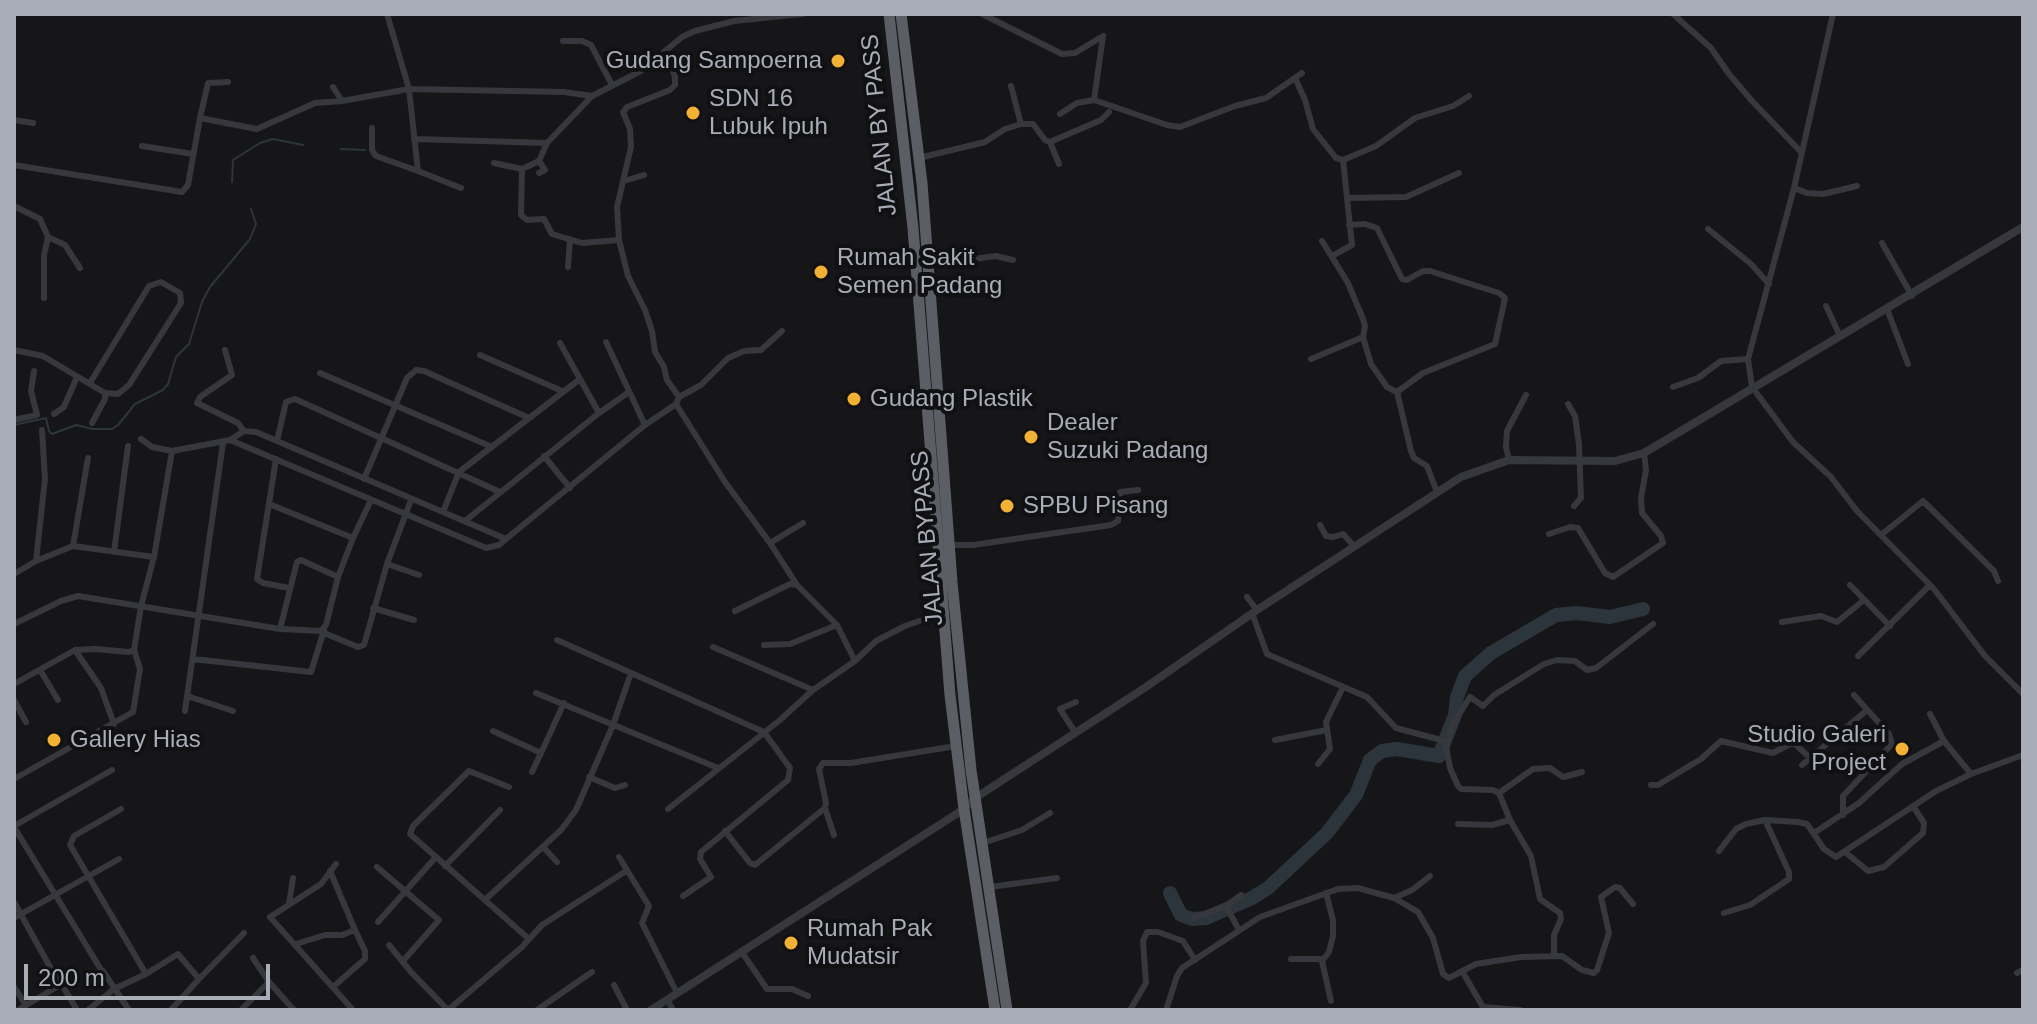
<!DOCTYPE html>
<style>
body{margin:0}
#map{position:relative;width:2037px;height:1024px;overflow:hidden;background:#161618;font-family:Arial,sans-serif}
canvas{display:block}
.frame{position:absolute;inset:0;border:16px solid #a8adb8;pointer-events:none}
.scale{position:absolute;left:24px;top:964px;width:246px;height:36px;box-sizing:border-box;border:4px solid #a8adb8;border-top:0;padding-left:10px;font-size:24px;line-height:28px;white-space:nowrap;color:#a8adb8;-webkit-text-stroke:6px #111113;paint-order:stroke}
</style>
<div id="map">
<canvas width="2037" height="1024"></canvas>
<div class="frame"></div>
<div class="scale">200 m</div>
</div>
<script>
const ctx = document.querySelector('canvas').getContext('2d');
ctx.lineJoin = 'round';
function shape(rows) {
  const path = new Path2D();
  for (const r of rows) {
    path.moveTo(r[0], r[1]);
    for (let i = 2; i < r.length; i += 2) path.lineTo(r[i], r[i + 1]);
  }
  return path;
}
function stroke(path, color, width, dash) {
  ctx.strokeStyle = color;
  ctx.lineWidth = width;
  ctx.lineCap = dash ? 'butt' : 'round';
  ctx.setLineDash(dash || []);
  ctx.stroke(path);
}
function drawText(font, color, halo, rows, align = 'center') {
  ctx.font = font + ' Arial,sans-serif';
  ctx.lineWidth = 8;
  ctx.setLineDash([]);
  ctx.textBaseline = 'middle';
  ctx.strokeStyle = halo;
  ctx.fillStyle = color;
  for (const [text, x, y, turn = 0] of rows) {
    ctx.save();
    ctx.translate(x, y);
    ctx.rotate((+turn || 0) * Math.PI / 180);
    ctx.textAlign = isNaN(turn) ? turn : align;
    if (halo) ctx.strokeText(text, 0, 0);
    ctx.fillText(text, 0, 0);
    ctx.restore();
  }
}
stroke(shape([
 [341,149,365,150],
 [232,182,233,160,260,143,273,139,303,145],
 [14,425,46,418,49,431,52,434,76,425,93,429,112,429,118,425,135,404,163,390,168,384,176,357,189,344,202,302,210,287,250,239,256,224,251,209]
]), '#2c353c', 2);
stroke(shape([
 [1170,893,1181,915,1192,919,1206,918,1252,898,1268,888,1327,833,1356,795,1370,760,1382,751,1397,749,1439,756,1455,715,1457,697,1465,676,1491,653,1556,615,1577,613,1610,617,1643,609]
]), '#2c353c', 14);
stroke(shape([
 [387,14,409,89,418,171,461,188],
 [982,14,1062,54,1075,53,1103,36],
 [1673,14,1711,48,1729,74,1753,102,1802,153],
 [1833,14,1794,188,1748,359,1752,387,1793,442,1831,477,1857,511,1934,589,1985,656,2023,694],
 [563,41,582,41,591,45,612,85],
 [1295,78,1305,100,1313,129,1336,158,1343,160,1352,245,1332,256],
 [1011,86,1021,124],
 [333,87,342,101],
 [1094,100,1103,36],
 [1060,114,1077,103,1094,100,1167,125,1180,127,1235,106,1266,98,1302,73],
 [200,118,208,83,228,82],
 [14,120,33,123],
 [372,128,372,150,376,156,418,171],
 [414,139,547,143,592,96],
 [1050,142,1059,164],
 [547,143,539,161,522,169,521,215,527,220,544,219,552,234,582,243,619,240],
 [142,146,193,154],
 [919,158,985,142,1005,129,1021,124,1033,124,1045,140,1050,142,1101,120,1109,112],
 [1343,160,1376,146,1415,118,1453,106,1469,96],
 [539,161,545,170,539,173],
 [494,163,522,169],
 [14,165,182,192,188,185,200,118,257,129,315,103,342,101,409,89,564,92,592,96,641,71,682,37,695,31,734,21,802,14],
 [624,181,644,175],
 [1794,188,1807,193,1823,194,1857,186],
 [1347,198,1406,197,1459,173],
 [14,206,40,219,48,237,65,245,80,268],
 [1349,225,1365,224,1377,228,1402,279,1407,280,1423,271,1430,271,1499,293,1505,298,1495,344,1423,373,1397,392],
 [1708,229,1751,264,1769,284],
 [1322,241,1348,283,1363,319,1365,326,1363,337,1371,364,1387,387,1397,392,1411,451,1414,458,1427,466,1437,492],
 [1882,243,1912,296],
 [929,265,996,256,1013,260],
 [568,267,570,239],
 [44,298,44,255,48,237],
 [1826,306,1840,336],
 [1887,309,1908,364],
 [606,342,645,425],
 [560,343,599,413],
 [14,350,43,356,105,393,105,399,92,423],
 [225,350,232,375,200,397,197,403,238,423,244,431],
 [480,355,562,391],
 [1311,359,1363,337],
 [320,373,492,447],
 [90,383,149,286,161,282,180,293,181,303,129,385,118,394,105,393],
 [1673,387,1698,378,1721,361,1748,359],
 [679,397,701,385,728,358,744,351,761,350,782,331],
 [676,404,725,482,770,543],
 [1568,404,1575,416,1579,444,1581,498,1574,506],
 [54,414,64,407,77,377],
 [14,420,37,415,31,391,34,371],
 [141,439,152,447,172,451],
 [230,440,244,431,256,432,506,539],
 [277,441,286,402,295,399,500,492],
 [544,456,570,488],
 [276,459,257,579,263,583,289,588],
 [1509,460,1506,447,1507,431,1526,395],
 [364,479,407,378,416,370,424,371,529,418],
 [269,504,353,538],
 [443,512,459,472,580,379],
 [465,521,599,413,629,392],
 [1320,525,1326,536,1333,537,1343,534,1355,547],
 [1549,534,1570,527,1578,528,1605,573,1613,577,1663,543,1661,536,1642,513,1641,498,1646,470,1644,453],
 [1881,535,1923,501,1994,571,1998,581],
 [949,545,973,545,1111,525,1118,521,1120,492,1138,490],
 [73,546,88,458],
 [114,552,128,446],
 [36,561,45,479,42,430],
 [387,564,419,575],
 [14,574,36,561,73,546,154,557],
 [797,585,770,543,803,523],
 [1850,585,1890,626],
 [1247,597,1257,610],
 [373,608,414,620],
 [735,611,790,584,797,585,837,625,855,661],
 [1252,613,1267,654,1367,697,1396,728,1445,741,1450,768,1458,786,1461,789,1493,790,1499,793,1510,820,1531,856,1540,899,1560,913,1561,919,1554,935,1554,955],
 [1782,622,1821,616,1837,622,1864,600],
 [14,624,61,601,78,596,280,629,321,631,326,625,338,577,353,538,371,500],
 [280,629,297,562,301,560,338,577],
 [324,633,358,647,364,645,387,564,411,500],
 [557,640,764,732,790,768,788,780,701,852,700,859,711,877,683,896],
 [764,645,790,644,837,625],
 [713,647,813,690],
 [75,650,101,688,114,724],
 [1858,656,1930,585],
 [193,659,311,672,324,630],
 [40,670,58,700],
 [14,684,75,650,95,649,129,652,134,650,141,606,154,557,172,451,230,440,486,548,499,545,506,539,645,425,676,404,679,397,667,380,664,367,655,352,652,331,645,310,628,276,619,240,617,207,631,147,630,129,623,112,627,107,670,90,675,85,675,77,666,50],
 [536,693,718,768],
 [187,696,233,711],
 [14,700,26,722],
 [185,711,223,443],
 [1930,714,1944,741],
 [493,731,541,753,564,703],
 [1075,732,1060,709,1076,702],
 [1275,740,1327,730],
 [1448,743,1451,727,1470,697,1483,706,1494,695,1523,677,1544,664,1557,660,1575,661,1587,670,1596,668,1653,624],
 [1318,764,1330,749,1326,722,1343,687],
 [1802,765,1867,710],
 [532,772,541,753],
 [589,777,615,788,625,785],
 [14,779,133,712,140,669,134,650],
 [1651,785,1658,785,1681,771,1701,759,1721,741,1773,753,1790,744,1795,744,1810,758],
 [509,787,469,771,413,826,410,834,529,939],
 [1499,793,1533,769,1550,768,1563,777,1582,772],
 [825,808,834,835],
 [668,809,780,720,813,690,855,661,876,641,905,626,942,613],
 [1843,815,1843,796,1892,744,1889,734,1854,695],
 [1458,824,1492,825,1510,820],
 [14,826,112,770],
 [14,827,100,968],
 [725,831,750,863,755,865,825,808,826,803,819,769,823,763,851,763,956,746],
 [1814,833,1859,803,1902,764,1944,741,1971,774,2023,755],
 [983,843,1022,830,1050,813],
 [543,847,557,862],
 [1719,851,1736,829,1746,824,1765,820,1798,822,1807,824,1824,849,1836,857,1936,791,1971,774],
 [1845,852,1868,871,1884,867,1923,833,1924,823,1913,806],
 [619,857,649,906,642,923,677,993],
 [336,864,321,884,270,917,353,1010],
 [445,866,500,810],
 [377,867,439,920,403,961],
 [330,871,355,930],
 [990,887,1057,878],
 [1326,893,1333,920,1333,936,1329,952,1322,961,1331,1001],
 [1394,898,1412,890,1430,876],
 [486,899,561,830,576,810,613,725,631,673],
 [14,902,60,985,18,1010],
 [289,904,293,878],
 [1226,906,1239,930],
 [1724,913,1750,905,1789,879,1789,872,1765,820],
 [14,918,119,859],
 [1194,918,1226,906,1241,895],
 [378,922,435,858],
 [296,944,325,935,342,935,355,930,365,951,365,959,333,987],
 [389,945,411,972,448,1010],
 [741,951,767,989,792,989,808,996],
 [253,958,269,982,294,1010],
 [1291,959,1322,959],
 [103,971,129,1010],
 [1462,971,1483,1007,1520,1010],
 [2017,973,2023,970],
 [146,974,178,954,199,979,244,933],
 [614,985,627,1010],
 [14,987,26,1005],
 [65,990,77,1010],
 [667,999,673,1010],
 [88,1010,114,989,146,974,70,845,74,836,121,809],
 [171,1010,199,979],
 [241,1010,269,982],
 [448,1010,522,947,542,925,626,871],
 [537,1010,592,972],
 [1130,1010,1146,983,1143,941,1147,932,1158,932,1183,941,1195,960],
 [1166,1010,1177,976,1182,968,1260,917,1338,889,1358,888,1394,898,1418,912,1433,938,1443,974,1449,978,1476,964,1521,957,1562,956,1582,970,1594,973,1597,970,1609,933,1601,897,1615,887,1620,888,1633,904]
]), '#37383d', 6);
stroke(shape([
 [651,1010,964,809,975,798,1146,687,1257,610,1461,477,1509,460,1615,461,1644,453,2023,227]
]), '#37383d', 8);
stroke(shape([
 [889,14,913,228,950,695,964,809,995,1010],
 [901,14,922,183,952,582,971,770,1007,1010]
]), '#5b5e65', 11);
for (const [x, y, r, color] of [
 [838,61,8,"#f2b134"],
 [693,113,8,"#f2b134"],
 [821,272,8,"#f2b134"],
 [854,399,8,"#f2b134"],
 [1031,437,8,"#f2b134"],
 [1007,506,8,"#f2b134"],
 [54,740,8,"#f2b134"],
 [1902,749,8,"#f2b134"],
 [791,943,8,"#f2b134"]
]) {
  const dot = new Path2D();
  dot.arc(x, y, r, 0, 2 * Math.PI);
  ctx.fillStyle = color;
  ctx.fill(dot);
  stroke(dot, '#111113', 3);
}
drawText('24px', '#a8adb8', '#111113', [
 ["Gudang Sampoerna",822,61,"right"],
 ["SDN 16",709,99],
 ["Lubuk Ipuh",709,127],
 ["Rumah Sakit",837,258],
 ["Semen Padang",837,286],
 ["Gudang Plastik",870,399],
 ["Dealer",1047,423],
 ["Suzuki Padang",1047,451],
 ["SPBU Pisang",1023,506],
 ["Studio Galeri",1886,735,"right"],
 ["Project",1886,763,"right"],
 ["Gallery Hias",70,740],
 ["Rumah Pak",807,929],
 ["Mudatsir",807,957]
], 'left');
drawText('24px', '#a8adb8', '#111113', [
 ["JALAN BY PASS",880,125,-96],
 ["JALAN BYPASS",928,538,-95]
]);
</script>
